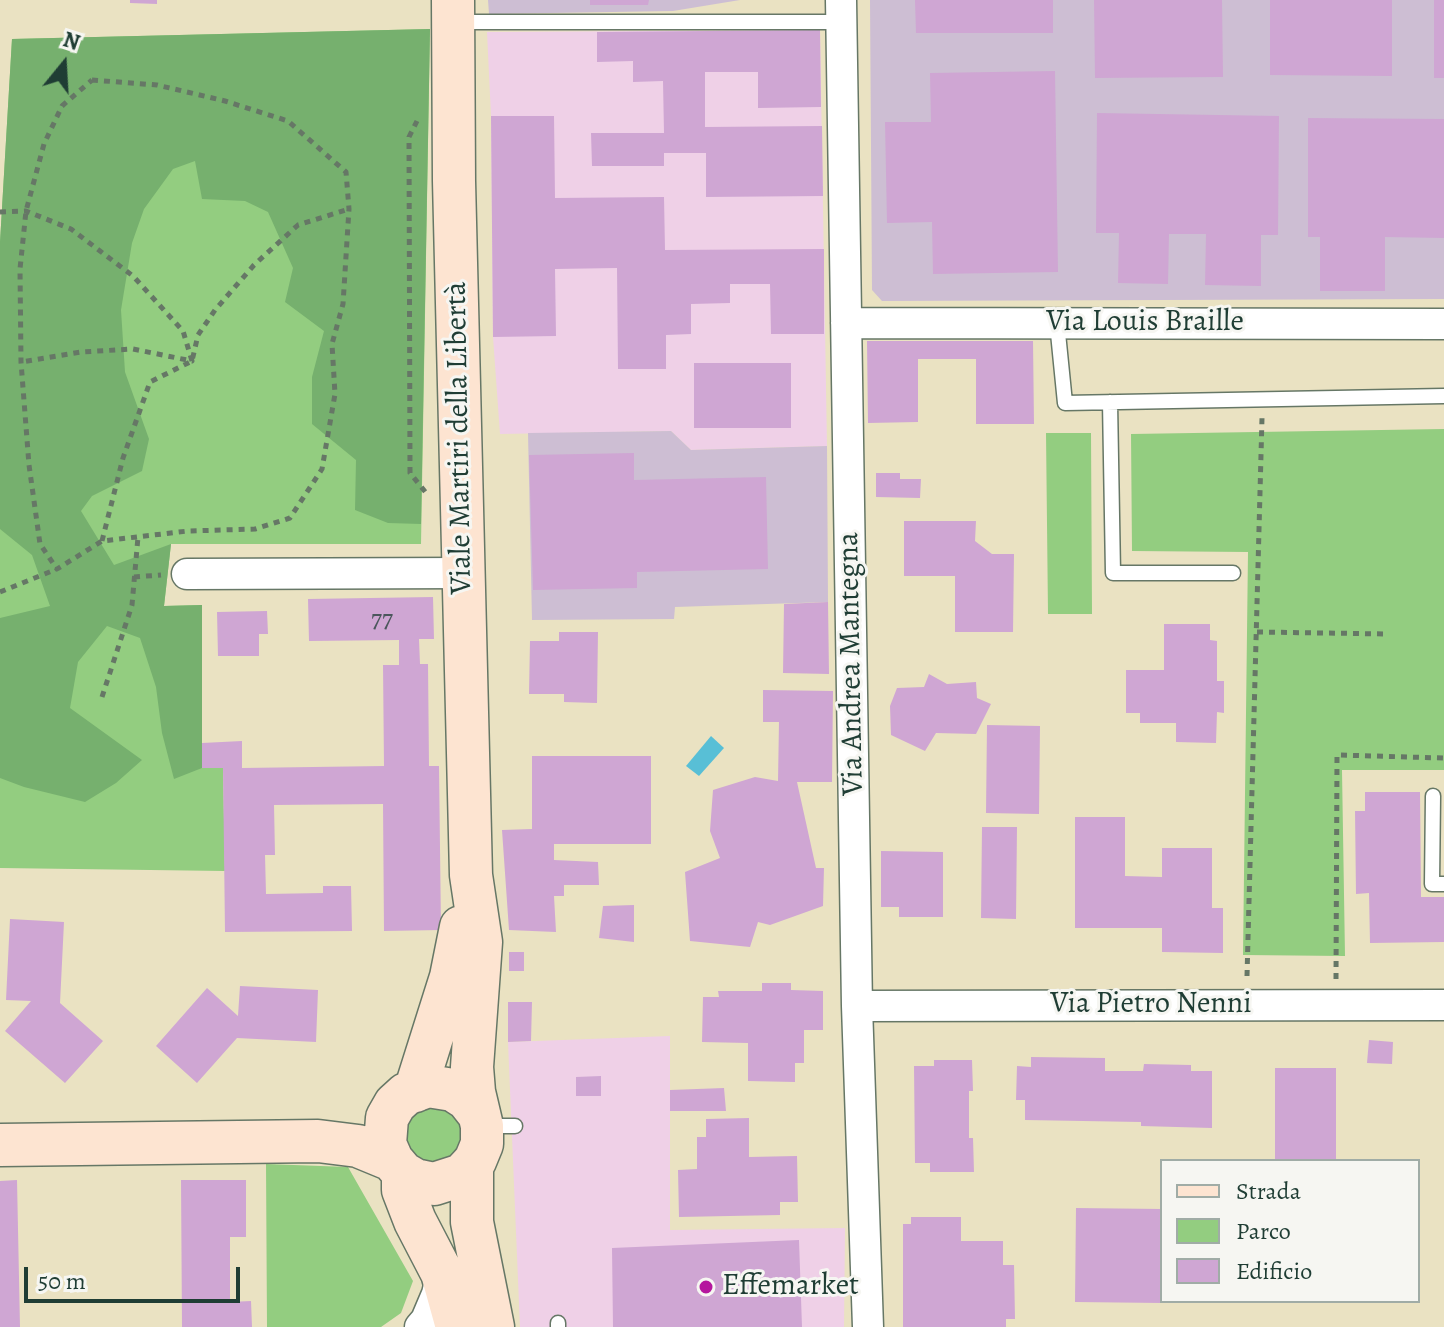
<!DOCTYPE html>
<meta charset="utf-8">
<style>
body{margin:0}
#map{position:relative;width:1444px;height:1327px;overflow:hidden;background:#eae2c2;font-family:Alegreya,serif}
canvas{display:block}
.legend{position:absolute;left:1160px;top:1159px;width:260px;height:144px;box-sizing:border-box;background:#f6f6f2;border:2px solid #a0aca6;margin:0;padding:10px 14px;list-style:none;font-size:24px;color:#1f3d34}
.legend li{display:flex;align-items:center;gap:16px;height:40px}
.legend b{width:40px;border:2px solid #a0aca6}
.north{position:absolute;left:24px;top:24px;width:80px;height:80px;-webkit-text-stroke:6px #f6f6f2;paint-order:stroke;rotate:18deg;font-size:22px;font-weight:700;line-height:32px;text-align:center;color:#1f3d34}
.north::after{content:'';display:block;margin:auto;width:28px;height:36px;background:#1f3d34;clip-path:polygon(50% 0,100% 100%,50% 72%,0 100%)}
.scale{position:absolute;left:24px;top:1267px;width:216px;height:36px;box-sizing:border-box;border:4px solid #1f3d34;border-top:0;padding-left:10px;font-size:24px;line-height:28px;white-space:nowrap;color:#1f3d34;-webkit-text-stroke:6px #f6f6f2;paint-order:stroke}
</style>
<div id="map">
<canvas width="1444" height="1327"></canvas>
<ul class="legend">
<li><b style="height:10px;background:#fde4d1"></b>Strada</li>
<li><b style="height:22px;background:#93cd80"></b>Parco</li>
<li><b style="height:22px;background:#cfa6d3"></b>Edificio</li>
</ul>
<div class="north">N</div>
<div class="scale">50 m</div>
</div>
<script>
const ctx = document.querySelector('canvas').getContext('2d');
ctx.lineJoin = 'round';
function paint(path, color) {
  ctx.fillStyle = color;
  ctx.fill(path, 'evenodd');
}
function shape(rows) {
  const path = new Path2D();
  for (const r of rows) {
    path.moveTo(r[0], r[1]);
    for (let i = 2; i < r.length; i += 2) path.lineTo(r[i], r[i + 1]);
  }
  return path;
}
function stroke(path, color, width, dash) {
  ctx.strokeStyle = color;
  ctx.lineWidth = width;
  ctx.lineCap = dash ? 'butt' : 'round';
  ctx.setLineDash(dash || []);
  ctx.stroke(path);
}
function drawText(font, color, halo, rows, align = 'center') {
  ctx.font = font + ' Alegreya,serif';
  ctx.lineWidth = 6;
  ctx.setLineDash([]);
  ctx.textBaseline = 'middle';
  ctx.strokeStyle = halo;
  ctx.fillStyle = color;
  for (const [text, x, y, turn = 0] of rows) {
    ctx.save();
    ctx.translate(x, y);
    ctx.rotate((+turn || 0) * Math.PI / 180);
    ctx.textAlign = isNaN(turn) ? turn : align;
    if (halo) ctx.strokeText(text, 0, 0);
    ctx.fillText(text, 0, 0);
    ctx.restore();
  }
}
paint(shape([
 [820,30,827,446,691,450,671,431,500,434,493,337,491,116,487,32],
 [670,1036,670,1230,845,1228,844,1327,520,1327,508,1042]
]), '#efd0e7');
paint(shape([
 [488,0,740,0,673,11,489,14],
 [870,0,1444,0,1444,299,882,301,872,290],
 [671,431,691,450,827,446,828,602,675,607,674,619,532,620,528,433]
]), '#cdbed3');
paint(shape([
 [430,29,421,544,171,544,164,606,202,605,202,767,223,768,225,871,0,868,0,242,12,39],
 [1444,429,1444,770,1342,770,1345,956,1243,955,1248,552,1132,551,1131,434],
 [1046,433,1091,433,1092,614,1048,614],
 [429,1102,464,1119,465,1146,446,1165,419,1163,402,1143,407,1116],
 [266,1164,348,1167,413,1281,401,1313,381,1327,267,1327]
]), '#93cd80');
paint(shape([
 [430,29,421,524,388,523,355,510,356,460,312,424,312,377,324,331,285,302,293,268,268,212,245,201,202,199,195,161,173,169,144,209,132,243,121,310,125,372,149,439,142,471,92,496,81,511,114,565,171,544,164,606,202,605,202,768,174,779,162,733,156,687,140,638,107,626,78,662,70,708,142,760,116,783,85,802,24,787,0,778,0,618,50,606,32,555,0,529,0,242,12,39]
]), '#76b06e');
paint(shape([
 [711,736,724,748,699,776,686,766]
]), '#58bfd6');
paint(shape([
 [130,0,157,0,157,4,130,3],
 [590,0,649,0,648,5,590,5],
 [915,0,1053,0,1053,33,916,33],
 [1094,0,1222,0,1223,77,1095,78],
 [1270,0,1392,0,1392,76,1270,75],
 [1434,0,1444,0,1444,78,1434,78],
 [820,30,821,107,758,108,758,72,705,72,705,127,822,126,823,196,706,197,706,153,664,153,664,166,592,166,591,133,664,133,663,81,633,82,633,61,597,62,597,32],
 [1055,71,1058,272,933,274,932,222,887,223,885,122,931,122,930,73],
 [1097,113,1279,116,1278,235,1261,235,1261,286,1205,285,1206,234,1169,234,1168,284,1118,283,1119,233,1096,233],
 [491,116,554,116,555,198,664,197,665,250,824,249,824,334,771,334,770,284,730,284,730,303,691,304,691,334,666,335,666,369,618,369,617,268,555,269,556,336,493,337],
 [1308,118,1444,119,1444,238,1385,237,1385,291,1320,291,1320,237,1308,237],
 [867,341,1033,341,1034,424,976,424,976,359,918,359,918,422,868,423],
 [694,363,791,363,791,428,694,428],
 [634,453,634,480,766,477,768,569,637,572,637,588,533,590,529,455],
 [876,473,900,473,900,479,921,479,920,498,876,497],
 [904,521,976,521,975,541,992,554,1014,554,1013,632,955,632,955,576,904,576],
 [433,597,434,639,419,639,420,664,428,664,429,766,439,766,441,930,384,931,383,804,274,805,275,855,265,855,266,894,323,893,323,886,351,886,352,931,225,932,223,768,202,768,202,743,242,741,242,768,384,766,383,665,399,665,399,640,309,641,308,599],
 [828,602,829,674,783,673,784,604],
 [267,611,268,634,259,634,259,656,218,656,217,612],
 [1164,624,1210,624,1210,640,1217,641,1217,681,1224,681,1224,713,1217,712,1216,743,1176,742,1176,723,1140,723,1140,713,1126,713,1126,670,1164,670],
 [559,632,598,632,597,703,564,702,564,694,529,694,530,641,559,641],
 [929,674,947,684,976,682,977,698,991,704,976,734,936,733,925,751,891,735,890,706,897,688,924,687],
 [763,690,833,691,832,782,797,782,816,868,824,868,823,906,770,925,758,922,750,947,690,941,685,872,720,858,710,831,713,790,755,777,778,781,779,722,763,722],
 [987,725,1040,726,1039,814,986,813],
 [532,756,651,756,651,844,554,844,554,860,598,862,599,885,564,885,564,896,554,896,556,932,509,930,502,830,532,829],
 [1365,792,1420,792,1421,897,1444,897,1444,942,1370,943,1369,893,1356,894,1355,811,1365,811],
 [1075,817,1125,817,1125,876,1162,877,1162,848,1212,848,1212,908,1223,908,1223,953,1162,952,1162,928,1075,928],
 [982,827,1017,827,1016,919,981,918],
 [881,851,943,852,943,917,899,917,899,907,881,907],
 [634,905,634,942,599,938,603,906],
 [10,919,64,922,60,1003,103,1041,65,1083,5,1031,31,1001,6,1000],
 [509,952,524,952,524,971,509,971],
 [762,983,791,983,791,990,823,991,823,1030,804,1030,804,1063,795,1063,795,1082,748,1081,748,1043,702,1042,703,997,719,997,718,991,762,991],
 [240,986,318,990,316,1042,237,1038,197,1083,156,1046,207,988,238,1016],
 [508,1002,532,1002,531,1041,508,1042],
 [1369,1040,1393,1042,1392,1064,1367,1063],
 [1031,1057,1105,1058,1105,1071,1143,1071,1144,1064,1191,1065,1191,1071,1212,1071,1212,1128,1141,1126,1141,1122,1025,1120,1025,1100,1016,1100,1017,1066,1031,1067],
 [934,1060,972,1060,973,1091,969,1091,969,1138,973,1138,974,1172,930,1172,930,1163,915,1163,914,1066,934,1066],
 [1275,1068,1336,1068,1336,1161,1275,1161],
 [601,1076,601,1096,576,1096,576,1077],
 [724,1088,726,1111,670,1111,670,1090],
 [749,1118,749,1157,797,1156,798,1202,780,1202,780,1215,679,1217,678,1170,697,1169,697,1137,706,1137,706,1119],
 [17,1180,20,1327,0,1327,0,1181],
 [181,1180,246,1180,246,1237,230,1237,230,1302,251,1301,252,1327,182,1327],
 [1076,1208,1162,1209,1162,1303,1075,1302],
 [911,1217,961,1217,961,1241,1003,1241,1003,1265,1014,1265,1015,1319,1006,1319,1006,1327,903,1327,903,1224,911,1224],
 [799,1240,802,1327,613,1327,612,1248]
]), '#cfa6d3');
const lane = shape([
 [457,22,841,22],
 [1057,323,1065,403,1444,396],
 [1110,402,1113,573,1233,573],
 [1433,796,1432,884,1444,884],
 [484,1126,515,1126],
 [558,1323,558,1327]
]);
const street = shape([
 [841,0,857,1006,868,1327],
 [846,323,1444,324],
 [187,574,464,573],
 [857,1006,1444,1005],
 [420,1327,426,1320,437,1294,442,1273]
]);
const secondary = shape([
 [453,0,454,181,471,875,481,942,472,1067,474,1092,482,1126,482,1144,475,1161,462,1175,434,1184,415,1180,403,1173,392,1160,385,1144,387,1118,395,1104,406,1094,428,1086,453,1090,467,1099,478,1113],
 [415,1091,451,977,461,927],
 [0,1145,318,1141,358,1146,392,1160],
 [472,1164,472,1222,493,1327],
 [403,1173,403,1190,415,1221,442,1273,457,1327]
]);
stroke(lane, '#676', 17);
stroke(street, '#676', 33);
stroke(secondary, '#676', 45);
stroke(shape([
 [92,80,157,85,225,101,288,121,346,172,349,209,343,304,332,344,335,394,322,469,290,518,255,529,188,531,102,541,57,569,40,544,29,465,21,362,20,269,26,211,44,144,62,106,92,80],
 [417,121,409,137,410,473,427,494],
 [0,212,26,211,71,229,133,276,183,331,192,361,133,349,81,352,21,362],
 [102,541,123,458,150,382,192,361,198,335,215,310,254,265,298,225,349,209],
 [134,577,161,575],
 [0,592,57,569],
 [1257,632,1388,634],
 [102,697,132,605,138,537],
 [1247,976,1262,418],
 [1336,979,1337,755,1444,758]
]), '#676', 5, [6, 6]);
stroke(lane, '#fff', 14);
stroke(street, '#fff', 30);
stroke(secondary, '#fde4d1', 42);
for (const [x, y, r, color] of [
 [706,1287,8,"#b5179e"]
]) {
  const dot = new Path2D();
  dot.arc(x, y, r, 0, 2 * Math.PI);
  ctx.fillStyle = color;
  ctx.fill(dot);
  stroke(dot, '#f6f6f2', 3);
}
drawText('26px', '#4b575c', null, [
 ["77",382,621]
]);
drawText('30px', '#1f3d34', '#f6f6f2', [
 ["Via Louis Braille",1145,323],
 ["Viale Martiri della Libertà",460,438,-91],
 ["Via Andrea Mantegna",852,664,-91],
 ["Via Pietro Nenni",1151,1005]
]);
drawText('30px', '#1f3d34', '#f6f6f2', [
 ["Effemarket",722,1287]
], 'left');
</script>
